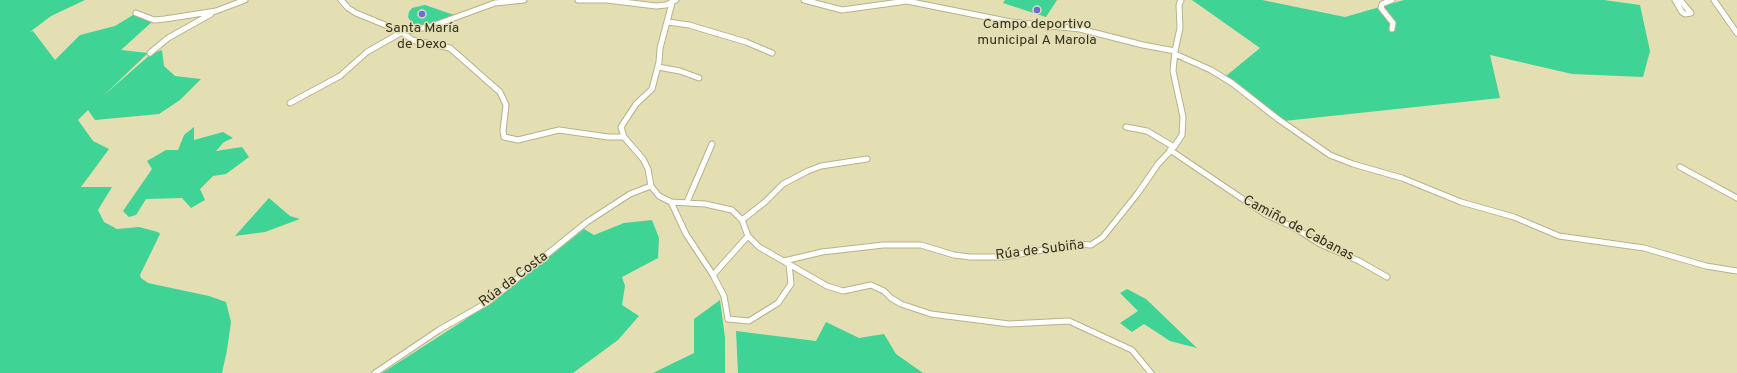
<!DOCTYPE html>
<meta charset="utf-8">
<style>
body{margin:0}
canvas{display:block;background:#e4deb3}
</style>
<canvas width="1737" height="373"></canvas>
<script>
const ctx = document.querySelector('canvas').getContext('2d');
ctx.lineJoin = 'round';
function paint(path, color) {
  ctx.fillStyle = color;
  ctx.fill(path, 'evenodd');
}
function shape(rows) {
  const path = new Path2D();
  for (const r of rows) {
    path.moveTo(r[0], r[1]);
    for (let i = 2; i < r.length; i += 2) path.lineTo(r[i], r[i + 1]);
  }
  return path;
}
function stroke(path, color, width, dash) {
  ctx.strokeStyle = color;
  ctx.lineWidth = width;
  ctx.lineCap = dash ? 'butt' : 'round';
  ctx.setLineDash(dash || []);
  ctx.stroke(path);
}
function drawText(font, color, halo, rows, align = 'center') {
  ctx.font = font + ' Overpass,sans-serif';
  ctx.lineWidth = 3;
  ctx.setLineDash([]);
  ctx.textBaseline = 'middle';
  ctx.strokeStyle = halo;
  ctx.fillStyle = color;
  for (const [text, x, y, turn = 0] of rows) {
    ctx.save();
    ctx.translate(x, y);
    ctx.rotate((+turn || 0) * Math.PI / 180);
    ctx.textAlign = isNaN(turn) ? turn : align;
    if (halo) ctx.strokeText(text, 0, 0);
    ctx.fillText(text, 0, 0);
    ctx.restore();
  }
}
paint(shape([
 [0,0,85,0,51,16,30,32,33,31,55,60,80,35,115,26,133,15,153,21,121,50,148,53,103,96,151,54,162,50,164,66,175,76,201,79,180,100,159,114,95,120,88,110,78,120,93,141,109,149,81,187,112,187,98,210,104,222,117,229,139,227,158,232,160,234,140,275,141,278,148,283,209,296,226,302,231,322,227,350,222,373,0,373],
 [1005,0,1057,0,1046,17,1003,3],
 [1192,0,1262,0,1345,17,1404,0,1604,0,1640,5,1650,51,1643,77,1572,74,1490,55,1500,98,1284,121,1226,76,1260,48],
 [425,5,454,15,426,26,412,24,408,17,409,12,412,8],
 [194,127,194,140,223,132,233,138,224,142,216,151,242,147,249,157,226,174,213,176,200,189,205,200,191,208,182,198,146,199,136,215,129,217,123,211,152,169,147,161,166,150,178,150,184,135],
 [269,198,290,216,300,219,265,232,235,236],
 [652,220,659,238,658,258,622,277,625,286,622,305,639,316,618,340,573,373,382,373,463,321,514,285,584,229,594,235,624,223],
 [1127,289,1146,299,1197,348,1170,341,1144,324,1132,332,1120,323,1138,311,1120,293],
 [720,300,725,338,725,373,653,373,694,353,694,319],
 [826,322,859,338,884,334,896,354,923,373,738,373,736,331,816,341]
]), '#3fd395');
const minor = shape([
 [341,0,348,8,356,13,402,32,432,26,495,3,524,0],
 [578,0,607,0,656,6,666,5,676,0],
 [804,0,842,10,907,1,1011,22,1080,29,1143,45,1175,51],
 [1392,0,1382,4,1381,8,1393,23,1392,29],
 [1675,0,1682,12,1685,14,1691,13,1680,0],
 [1714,0,1737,33],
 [672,3,660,48,659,62,652,89,636,104,621,127,624,137,643,159,648,169,651,186,659,196,671,202,705,204,732,210,742,220,748,236,759,247,827,286,843,291,871,285,884,291,891,298,901,304,931,314,1009,324,1069,321,1132,350,1151,373],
 [136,13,154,20,165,19,216,11,245,0],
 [668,22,689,25,746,42,772,53],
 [150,53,168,38,211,14],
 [1175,54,1211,70,1232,83,1278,119,1330,155,1353,164,1402,178,1461,202,1514,217,1559,236,1644,248,1706,266,1737,271],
 [658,67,680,71,699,78],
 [290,103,340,76,367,52,402,32,412,40,450,48,500,92,506,105,503,131,504,137,518,140,559,130,608,137,624,137],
 [1126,127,1147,131,1174,147],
 [1170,150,1265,214,1295,228,1320,244,1359,261,1387,277],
 [1680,167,1737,198],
 [671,202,686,234,713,275,724,296,728,319,749,321,778,303,791,284,789,264],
 [687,202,712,144],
 [742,220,765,202,783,184,808,171,821,166,867,159],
 [784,261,822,252,883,245,921,245,954,255,970,257,1004,257,1076,244,1091,245,1103,237,1138,193,1158,164,1174,147,1182,135,1183,117,1173,71,1175,51,1180,28,1179,5,1181,0],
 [713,275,748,236],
 [375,373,439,330,488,302,587,222,630,194,651,186]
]);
stroke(minor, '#b7b289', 7);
stroke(minor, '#fff', 5);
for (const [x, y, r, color] of [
 [1037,10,4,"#6d69e3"],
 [422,14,4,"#6d69e3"]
]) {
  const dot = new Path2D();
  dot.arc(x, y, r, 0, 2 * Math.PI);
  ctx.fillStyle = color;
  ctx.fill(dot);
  stroke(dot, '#e4deb3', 1.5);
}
drawText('14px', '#343221', '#e4deb3', [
 ["Campo deportivo",1037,25],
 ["municipal A Marola",1037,41],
 ["Santa María",422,29],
 ["de Dexo",422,45]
]);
drawText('14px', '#343221', '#e4deb3', [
 ["Camiño de Cabanas",1298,229,28],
 ["Rúa de Subiña",1040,251,-7],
 ["Rúa da Costa",514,280,-37]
]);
</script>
